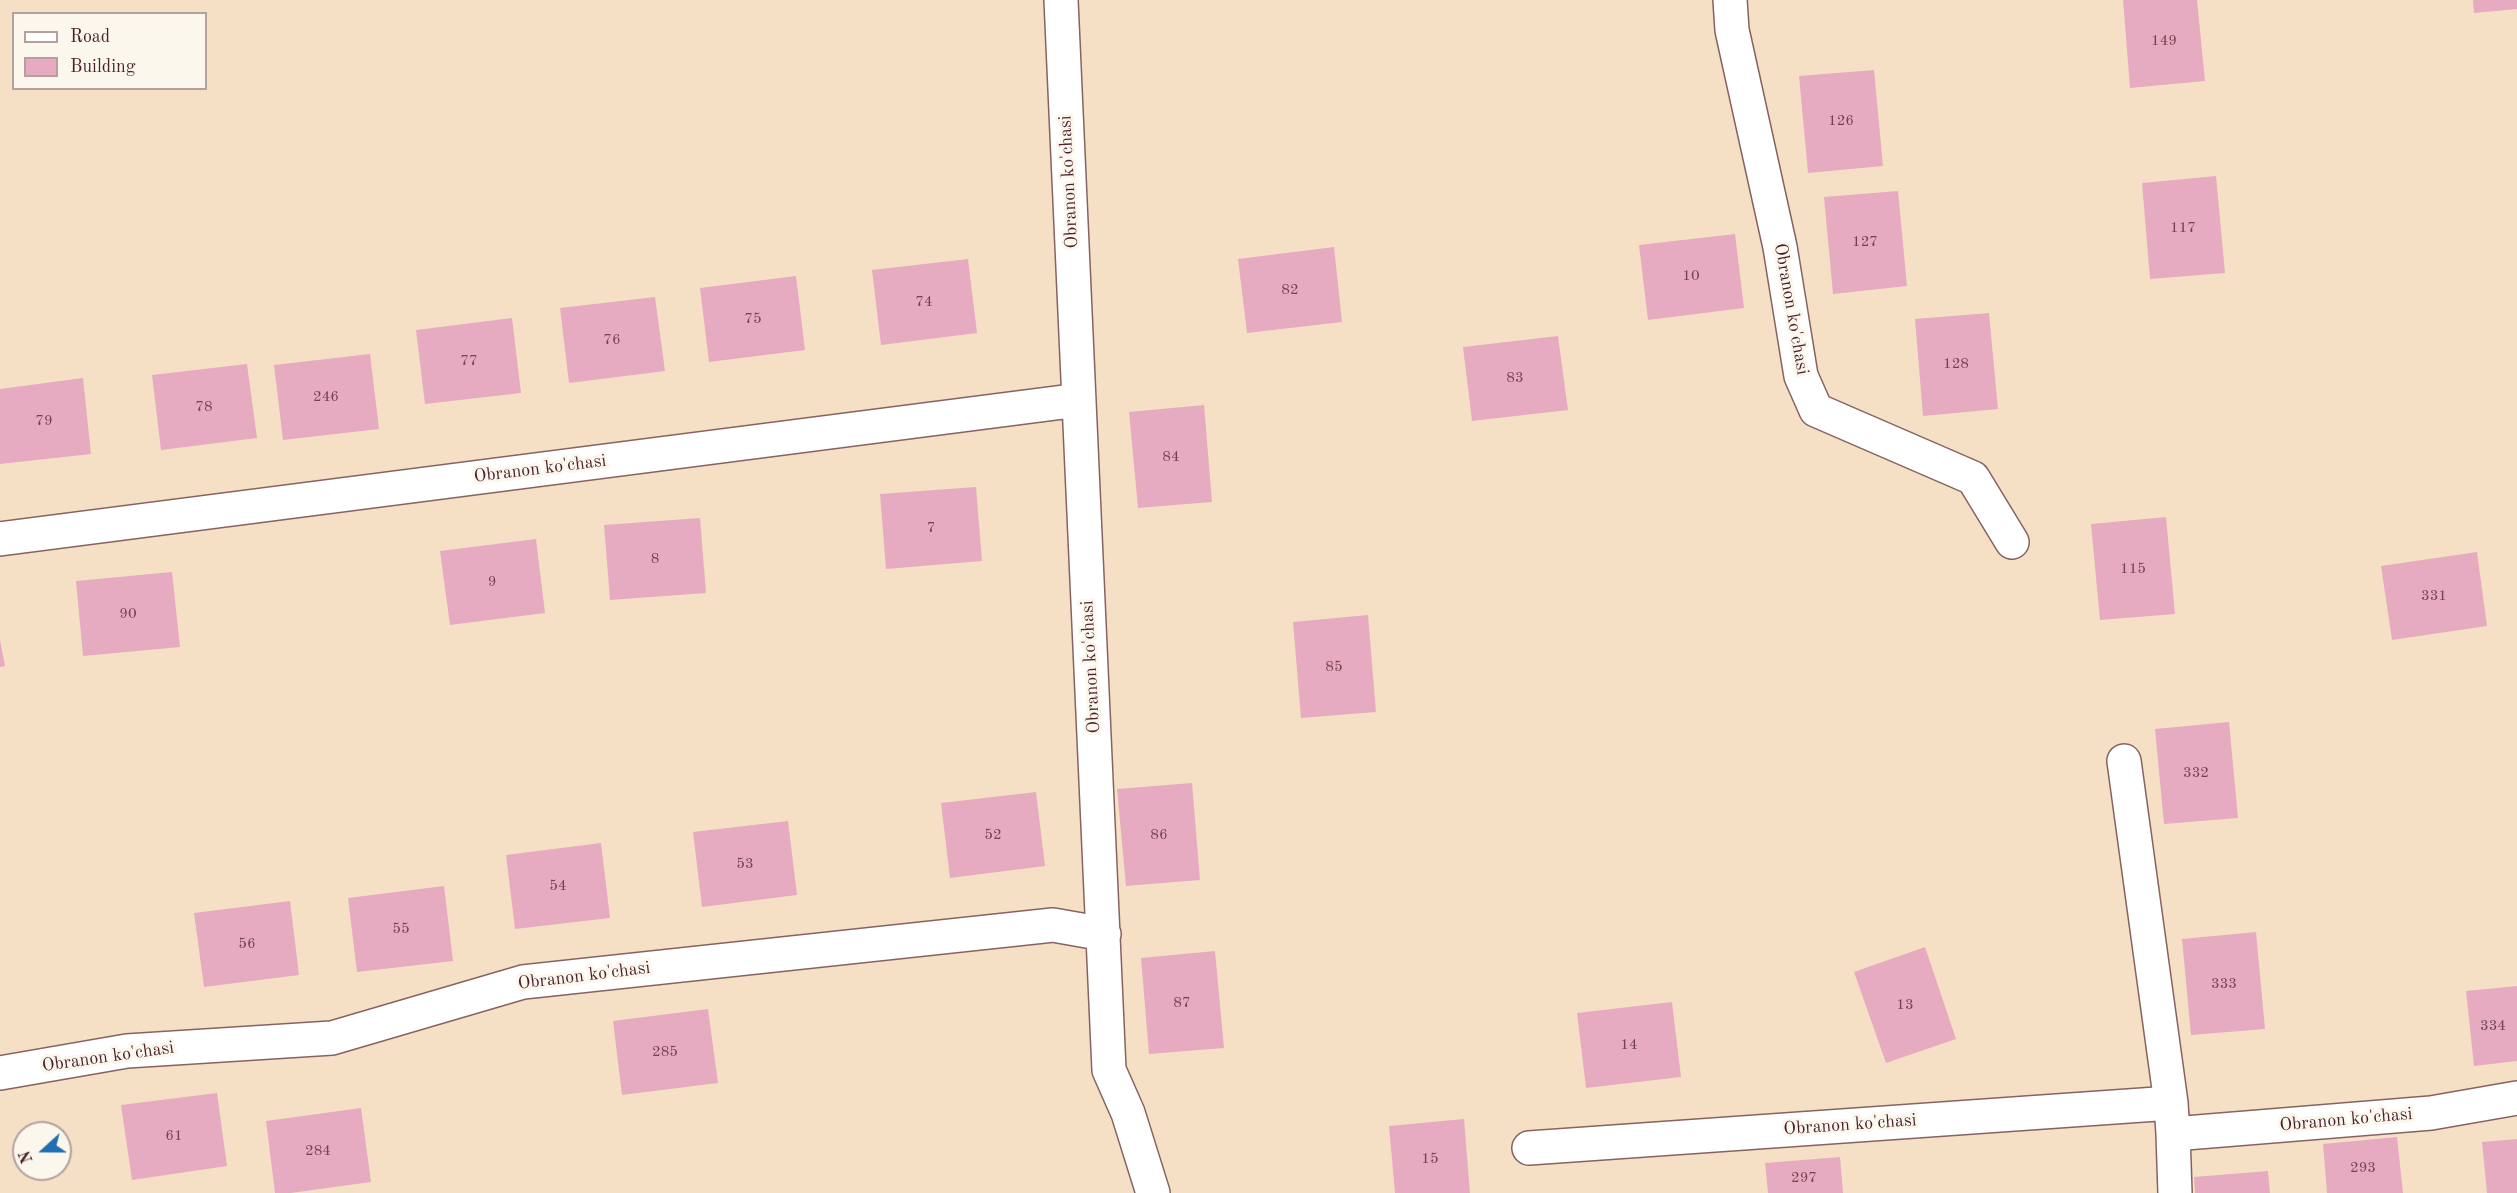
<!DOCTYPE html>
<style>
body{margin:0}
#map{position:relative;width:2517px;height:1193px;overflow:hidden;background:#f5e0c5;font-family:"Old Standard TT",serif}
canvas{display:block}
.legend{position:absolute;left:12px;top:12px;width:195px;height:78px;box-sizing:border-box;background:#fbf7ec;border:2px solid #b4a19f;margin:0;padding:8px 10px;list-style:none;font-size:18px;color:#4a1f2b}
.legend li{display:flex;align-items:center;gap:12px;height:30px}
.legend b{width:30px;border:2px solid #b4a19f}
.north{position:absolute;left:12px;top:1121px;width:60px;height:60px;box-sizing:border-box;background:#fbf7ec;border:2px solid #b4a19f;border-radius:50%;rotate:249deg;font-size:16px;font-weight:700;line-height:24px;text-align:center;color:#4a1f2b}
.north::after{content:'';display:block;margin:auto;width:21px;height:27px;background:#1f6fb2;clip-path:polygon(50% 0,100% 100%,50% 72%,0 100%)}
</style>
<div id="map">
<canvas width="2517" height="1193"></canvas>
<ul class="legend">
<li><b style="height:8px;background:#fff"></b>Road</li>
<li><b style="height:16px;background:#e6abc0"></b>Building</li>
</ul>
<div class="north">N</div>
</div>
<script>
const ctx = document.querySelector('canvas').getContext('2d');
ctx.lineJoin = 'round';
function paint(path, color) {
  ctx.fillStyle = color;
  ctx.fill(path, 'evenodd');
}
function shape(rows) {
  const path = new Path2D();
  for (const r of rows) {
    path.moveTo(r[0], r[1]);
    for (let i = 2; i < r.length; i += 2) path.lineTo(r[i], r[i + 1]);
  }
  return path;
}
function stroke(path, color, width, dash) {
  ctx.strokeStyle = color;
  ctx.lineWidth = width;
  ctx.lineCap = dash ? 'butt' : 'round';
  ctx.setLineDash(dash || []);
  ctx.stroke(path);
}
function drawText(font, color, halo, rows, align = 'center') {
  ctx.font = font + ' "Old Standard TT",serif';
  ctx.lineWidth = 6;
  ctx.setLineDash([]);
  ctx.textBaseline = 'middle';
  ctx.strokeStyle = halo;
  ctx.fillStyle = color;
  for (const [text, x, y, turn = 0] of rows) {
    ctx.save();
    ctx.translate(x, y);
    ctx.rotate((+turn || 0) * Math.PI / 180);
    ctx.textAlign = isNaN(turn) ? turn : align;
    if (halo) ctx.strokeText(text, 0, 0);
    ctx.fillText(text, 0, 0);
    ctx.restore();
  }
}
paint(shape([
 [2123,0,2197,0,2205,81,2130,88],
 [2473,0,2517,0,2517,9,2474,13],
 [1874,70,1883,166,1808,173,1799,76],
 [2216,176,2225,273,2150,279,2142,183],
 [1898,191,1907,286,1833,294,1824,197],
 [1735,234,1744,308,1648,320,1639,245],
 [1334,247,1342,322,1247,333,1238,259],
 [968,259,977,333,881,345,872,270],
 [796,276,805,350,709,362,700,288],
 [655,297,665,371,569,383,560,308],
 [1989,313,1998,409,1923,416,1915,319],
 [512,318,521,393,425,404,416,330],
 [1558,336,1568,410,1472,421,1463,347],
 [370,354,379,429,283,440,274,365],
 [247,364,257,438,161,450,152,375],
 [83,378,91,454,0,464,0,389],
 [1204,405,1212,502,1138,508,1129,412],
 [976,487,982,561,886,569,880,494],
 [2166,517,2175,614,2100,620,2091,524],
 [700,518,706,593,610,600,604,525],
 [536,539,545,613,450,625,440,551],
 [2477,552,2487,626,2392,640,2381,566],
 [172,572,180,647,83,656,76,581],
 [1368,615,1376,712,1301,718,1293,622],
 [0,640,5,666,0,667],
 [2229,722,2238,818,2164,824,2155,729],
 [1192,783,1200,880,1126,886,1117,789],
 [1036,792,1045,866,950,878,941,803],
 [788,821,797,895,702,907,693,832],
 [601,843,610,918,515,929,506,855],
 [444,886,453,961,357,972,348,898],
 [290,901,299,975,204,987,194,913],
 [2256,932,2265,1029,2191,1035,2182,939],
 [1925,947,1956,1039,1886,1063,1854,972],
 [1215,951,1224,1048,1149,1054,1141,958],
 [2517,986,2517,1061,2474,1066,2466,991],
 [1672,1002,1681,1077,1586,1088,1577,1013],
 [708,1009,718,1083,622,1095,613,1021],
 [217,1093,227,1166,132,1180,121,1105],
 [361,1108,371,1182,291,1193,275,1193,266,1121],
 [1464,1119,1470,1193,1395,1193,1389,1126],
 [2397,1137,2403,1193,2327,1193,2323,1144],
 [2517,1139,2517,1193,2487,1193,2482,1142],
 [1840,1157,1843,1193,1768,1193,1765,1163],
 [2268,1171,2270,1193,2195,1193,2194,1177]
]), '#e6abc0');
const minor = shape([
 [1061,0,1109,1070,1128,1113,1153,1193],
 [1730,0,1732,30,1780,247,1801,376,1816,410,1973,478,2012,542],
 [0,539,1079,400],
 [2124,761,2171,1103],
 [0,1073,127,1051,332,1038,523,982,1053,925,1104,934],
 [1529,1148,2171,1103,2173,1134],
 [2175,1193,2173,1134,2431,1113,2517,1098]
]);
stroke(minor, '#866361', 36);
stroke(minor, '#fff', 33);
drawText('15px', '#714250', null, [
 ["149",2164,41],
 ["126",1841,121],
 ["117",2183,228],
 ["127",1865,242],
 ["10",1691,276],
 ["82",1290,290],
 ["74",924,302],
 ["75",753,319],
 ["76",612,340],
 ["77",469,361],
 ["128",1956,364],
 ["83",1515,378],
 ["246",326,397],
 ["78",204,407],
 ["79",44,421],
 ["84",1171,457],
 ["7",931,528],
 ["8",655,559],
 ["115",2133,569],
 ["9",492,582],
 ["331",2434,596],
 ["90",128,614],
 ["85",1334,667],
 ["332",2196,773],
 ["52",993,835],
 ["86",1159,835],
 ["53",745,864],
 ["54",558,886],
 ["55",401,929],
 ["56",247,944],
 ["333",2224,984],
 ["87",1182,1003],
 ["13",1905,1005],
 ["334",2493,1026],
 ["14",1629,1045],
 ["285",665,1052],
 ["61",174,1136],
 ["284",318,1151],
 ["15",1430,1159],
 ["293",2363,1168],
 ["297",1804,1178]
]);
drawText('18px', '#4a1f2b', '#fbf7ec', [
 ["Obranon ko'chasi",1069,182,-93],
 ["Obranon ko'chasi",1791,309,80],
 ["Obranon ko'chasi",540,469,-7],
 ["Obranon ko'chasi",1091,667,-93],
 ["Obranon ko'chasi",584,976,-7],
 ["Obranon ko'chasi",108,1057,-8],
 ["Obranon ko'chasi",2346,1120,-5],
 ["Obranon ko'chasi",1850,1125,-4]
]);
</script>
